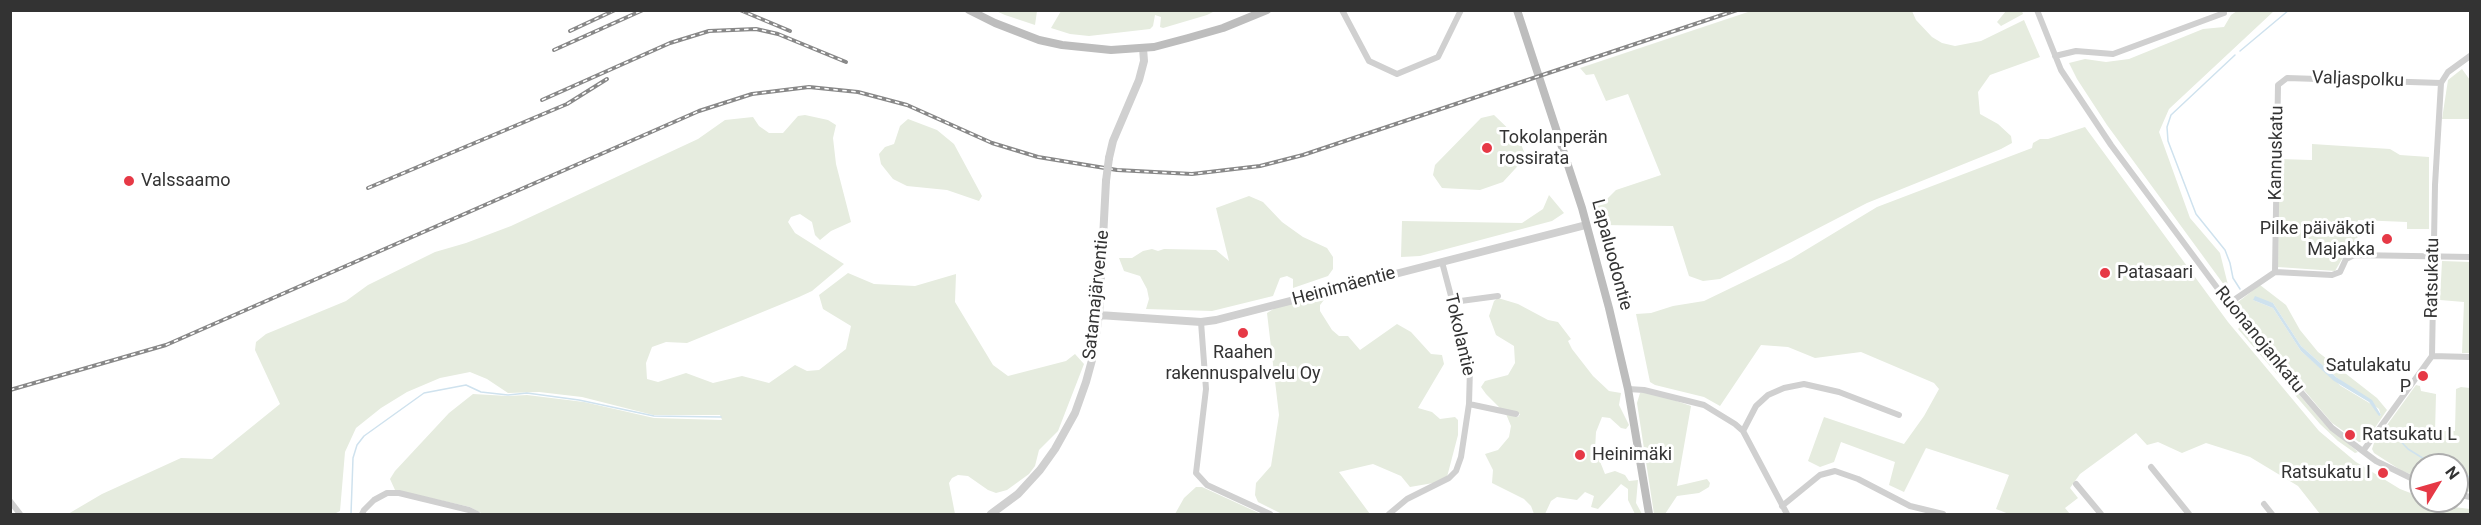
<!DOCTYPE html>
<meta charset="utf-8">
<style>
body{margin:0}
#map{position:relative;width:2481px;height:525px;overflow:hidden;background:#fff;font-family:Roboto,sans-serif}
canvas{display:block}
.frame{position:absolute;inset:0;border:12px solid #333;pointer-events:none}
.north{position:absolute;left:2409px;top:453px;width:60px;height:60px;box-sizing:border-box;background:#fff;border:2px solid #adadad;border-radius:50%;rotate:53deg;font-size:16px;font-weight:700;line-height:24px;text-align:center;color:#333}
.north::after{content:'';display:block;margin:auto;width:21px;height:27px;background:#e63946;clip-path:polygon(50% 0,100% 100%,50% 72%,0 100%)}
</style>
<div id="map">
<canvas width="2481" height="525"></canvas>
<div class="frame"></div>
<div class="north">N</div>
</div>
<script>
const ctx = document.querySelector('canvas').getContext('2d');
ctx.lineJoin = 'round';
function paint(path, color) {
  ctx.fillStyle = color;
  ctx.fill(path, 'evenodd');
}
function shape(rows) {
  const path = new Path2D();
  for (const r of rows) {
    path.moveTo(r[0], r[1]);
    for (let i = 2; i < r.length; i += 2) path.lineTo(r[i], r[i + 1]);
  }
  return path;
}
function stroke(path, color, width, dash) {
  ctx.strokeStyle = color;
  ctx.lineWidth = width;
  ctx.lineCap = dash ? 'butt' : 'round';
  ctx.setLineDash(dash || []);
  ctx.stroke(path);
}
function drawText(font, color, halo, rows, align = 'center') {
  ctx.font = font + ' Roboto,sans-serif';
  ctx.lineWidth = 6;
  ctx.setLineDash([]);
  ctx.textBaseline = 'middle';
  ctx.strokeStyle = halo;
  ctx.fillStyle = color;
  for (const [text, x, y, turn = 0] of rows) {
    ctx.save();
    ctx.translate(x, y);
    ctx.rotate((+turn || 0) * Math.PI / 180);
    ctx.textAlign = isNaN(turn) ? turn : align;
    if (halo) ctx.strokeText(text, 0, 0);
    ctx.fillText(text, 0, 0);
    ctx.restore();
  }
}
paint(shape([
 [1754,10,1912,11,1916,20,1932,37,1942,43,1955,46,1981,41,2024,20,2040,57,1990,75,1978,92,1980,114,1998,124,2011,136,2012,143,2001,149,1867,203,1720,279,1703,281,1689,276,1673,226,1601,225,1596,202,1608,198,1616,190,1661,175,1628,94,1606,101,1594,74,1586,75,1580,68],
 [996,11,1037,11,1035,25,1005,15],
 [1061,11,1215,11,1207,15,1163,28,1160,27,1161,17,1155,15,1153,26,1150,29,1089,36,1070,34,1051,28],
 [2006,11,2022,11,2023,14,2001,26,1997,22],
 [2237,11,2274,11,2169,109,2159,132,2190,218,2220,253,2230,293,2107,125,2077,79,2069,63,2085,59,2106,62,2129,59,2203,29,2224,27,2231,15],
 [2462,69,2470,80,2470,119,2442,119,2448,80],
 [805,115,828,120,836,125,833,138,836,164,851,222,831,231,820,240,815,235,812,222,800,214,791,217,788,222,795,233,844,264,812,291,799,297,687,343,666,342,652,347,646,363,647,379,658,382,686,373,713,383,742,376,769,383,795,365,807,371,819,370,846,349,851,326,823,309,819,295,848,273,874,284,915,286,956,274,955,302,993,365,1008,376,1066,361,1075,354,1084,364,1058,431,1039,450,1035,466,1029,474,1007,490,996,493,988,490,968,476,958,475,952,478,949,483,955,514,483,514,470,507,395,490,390,479,395,471,449,413,473,394,508,396,527,395,584,402,654,418,722,420,720,415,653,415,582,397,539,392,508,393,487,379,470,372,440,378,407,392,381,408,356,428,345,452,340,511,334,514,68,514,102,494,181,458,212,459,280,404,255,350,256,342,266,334,346,301,368,285,435,252,466,243,511,226,698,139,725,120,753,117,759,126,769,133,783,133,798,116],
 [1494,115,1519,139,1526,157,1503,182,1480,190,1442,188,1433,175,1435,165,1481,118],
 [908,119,937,130,954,144,982,196,979,201,947,190,907,186,893,179,881,164,879,154,885,147,894,144,900,126],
 [2085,127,2228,322,2319,431,2356,462,2400,489,2421,497,2421,501,2432,501,2446,506,2470,509,2470,514,2320,514,2298,486,2250,457,2206,443,2182,453,2158,442,2147,445,2136,433,2080,474,2070,488,2078,498,2065,508,2070,514,2009,514,1996,509,2009,475,1926,448,1904,492,1889,485,1895,462,1841,442,1834,462,1820,467,1808,461,1824,417,1904,444,1924,416,1939,389,1934,383,1861,352,1815,358,1788,347,1761,345,1720,406,1704,397,1655,385,1650,382,1636,314,1651,313,1673,306,1704,301,1791,259,1877,207,2032,148,2033,143,2040,139,2048,139],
 [2312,144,2390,149,2400,155,2429,157,2429,229,2407,229,2407,222,2358,220,2357,253,2352,252,2342,259,2335,271,2278,267,2279,159,2312,160],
 [1549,195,1564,213,1552,221,1420,256,1401,257,1402,221,1522,223,1543,209],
 [1249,196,1263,202,1282,222,1303,237,1327,248,1333,257,1333,269,1328,276,1293,288,1293,279,1287,276,1280,278,1273,296,1212,311,1146,309,1149,299,1147,289,1140,276,1124,271,1119,258,1132,258,1143,251,1152,249,1158,251,1164,249,1216,250,1229,261,1216,208],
 [2442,261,2470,262,2470,353,2462,353,2464,302,2440,300],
 [2260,285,2286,305,2300,330,2318,352,2377,398,2387,410,2366,441,2359,442,2332,423,2237,311,2238,302],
 [2253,300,2273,303,2301,346,2336,377,2379,409,2381,416,2371,404,2341,386,2301,351,2273,308],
 [1338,293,1324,300,1320,305,1320,311,1332,330,1339,336,1348,336,1360,350,1397,324,1411,332,1431,354,1442,355,1444,364,1418,408,1432,412,1440,419,1455,417,1458,420,1458,435,1447,477,1439,482,1410,487,1401,476,1373,464,1339,472,1370,514,1282,514,1258,502,1255,495,1256,483,1271,466,1279,415,1267,313,1280,305],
 [1498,298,1518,304,1548,320,1558,322,1571,339,1568,341,1572,349,1593,376,1609,391,1621,393,1619,405,1629,425,1626,429,1621,428,1610,418,1602,417,1596,432,1595,449,1605,474,1615,471,1625,475,1629,481,1638,480,1636,503,1642,514,1635,514,1628,500,1628,489,1621,484,1598,509,1591,507,1594,496,1585,492,1577,500,1557,497,1551,501,1545,514,1534,514,1531,506,1524,499,1492,483,1493,470,1485,454,1498,450,1509,437,1511,426,1506,414,1518,417,1520,414,1501,409,1486,394,1481,387,1485,381,1508,375,1515,363,1514,346,1496,335,1489,316,1494,301],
 [2240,327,2323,422,2358,452,2355,453,2338,441,2320,424,2238,329],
 [2416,385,2420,386,2421,391,2436,394,2435,433,2443,433,2444,431,2455,431,2456,389,2461,387,2470,388,2470,492,2457,489,2457,465,2421,465,2421,478,2402,471,2374,453,2372,449,2374,443],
 [1640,393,1653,393,1691,406,1677,486,1707,479,1710,483,1709,487,1699,493,1677,496,1665,514,1654,514,1637,403],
 [1196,487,1202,487,1261,514,1175,514,1184,498]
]), '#e6ecdf');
paint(shape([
 [2255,296,2273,303,2301,346,2336,377,2372,400,2381,415,2379,416,2369,402,2334,381,2301,351,2273,308,2253,300]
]), '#cfe2ee');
stroke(shape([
 [2240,51,2289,10],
 [2235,55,2171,115,2167,127,2168,141,2196,214,2225,250,2230,263,2233,278,2240,289],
 [2389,429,2408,449,2434,465],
 [2457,472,2470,477],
 [351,514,353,458,357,445,364,436,424,393,466,385,481,392,508,395,527,393,579,400,654,416,721,417]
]), '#cfe2ee', 1.5);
stroke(shape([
 [1342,10,1369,61,1397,74,1438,57,1461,10],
 [2037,10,2061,70,2111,145,2256,340,2332,428,2376,461,2421,483],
 [2055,56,2076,51,2113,54,2224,13],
 [2275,272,2332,275,2340,272,2346,259,2354,255,2470,257],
 [1453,302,1498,296],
 [2228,304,2275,272,2278,85,2287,78,2441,83],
 [1201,322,1206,389,1196,473,1207,485,1270,514],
 [2432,356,2470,357],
 [1628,389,1644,390,1704,405,1735,424,1743,431,1787,514],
 [1469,404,1516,414],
 [1743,431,1756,406,1768,395,1784,388,1804,384,1839,392,1899,415],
 [2363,451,2432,356,2435,185,2441,83,2448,72,2470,56],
 [2151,467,2189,514],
 [2076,484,2101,514],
 [2457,494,2470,497],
 [10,501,20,514],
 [2264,504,2272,514],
 [1782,506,1820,475,1835,471,1858,479,1910,506,1943,514],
 [362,514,364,510,374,500,387,493,399,493,469,510,477,514],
 [1389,514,1407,499,1449,478,1456,471,1461,457,1469,404,1470,368,1442,262]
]), '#d0d0d0', 6);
stroke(shape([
 [1109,158,1113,141,1139,80,1144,61,1143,48],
 [1099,315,1201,322,1216,320,1586,225],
 [991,514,1018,494,1040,470,1055,449,1075,413,1086,382,1092,360,1099,315,1106,181]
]), '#d0d0d0', 8);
stroke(shape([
 [969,10,995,23,1039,40,1062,45,1111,50,1154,47,1188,38,1223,28,1267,10],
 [1517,10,1582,208,1609,308,1628,389,1649,514]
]), '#bdbdbd', 8);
const rail = shape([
 [740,10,790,31],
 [570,31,615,10],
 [554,50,643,10],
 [542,100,670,43,709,31,756,29,778,34,846,62],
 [368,188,567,104,607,79],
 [10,390,166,345,699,111,752,94,809,87,858,92,907,105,992,143,1038,157,1117,170,1192,174,1260,166,1303,155,1737,10]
]);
stroke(rail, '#888', 4);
stroke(rail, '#fff', 1.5, [4.5]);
stroke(shape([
 [1106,181,1109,158]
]), '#d0d0d0', 8);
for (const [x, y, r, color] of [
 [1487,148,6,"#e63946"],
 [129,181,6,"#e63946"],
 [2387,239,6,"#e63946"],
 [2105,273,6,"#e63946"],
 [1243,333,6,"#e63946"],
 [2423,376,6,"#e63946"],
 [2350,435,6,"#e63946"],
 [1580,455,6,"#e63946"],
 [2383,473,6,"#e63946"]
]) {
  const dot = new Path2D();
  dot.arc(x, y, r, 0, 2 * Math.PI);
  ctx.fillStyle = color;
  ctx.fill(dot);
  stroke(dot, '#fff', 2);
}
drawText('18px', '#333', '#fff', [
 ["Valjaspolku",2358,80,2],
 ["Kannuskatu",2277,153,-89],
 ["Lapaluodontie",1611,255,75],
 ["Ratsukatu",2433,278,-89],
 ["Heinimäentie",1344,287,-15],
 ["Satamajärventie",1097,295,-84],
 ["Tokolantie",1459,335,77],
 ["Ruonanojankatu",2259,340,51]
]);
drawText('18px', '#333', '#fff', [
 ["Tokolanperän",1499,138],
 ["rossirata",1499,159],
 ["Valssaamo",141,181],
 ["Pilke päiväkoti",2375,229,"right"],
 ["Majakka",2375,250,"right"],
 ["Patasaari",2117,273],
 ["Raahen",1243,353,"center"],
 ["rakennuspalvelu Oy",1243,374,"center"],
 ["Satulakatu",2411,366,"right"],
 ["P",2411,387,"right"],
 ["Ratsukatu L",2362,435],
 ["Heinimäki",1592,455],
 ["Ratsukatu I",2371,473,"right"]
], 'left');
</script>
